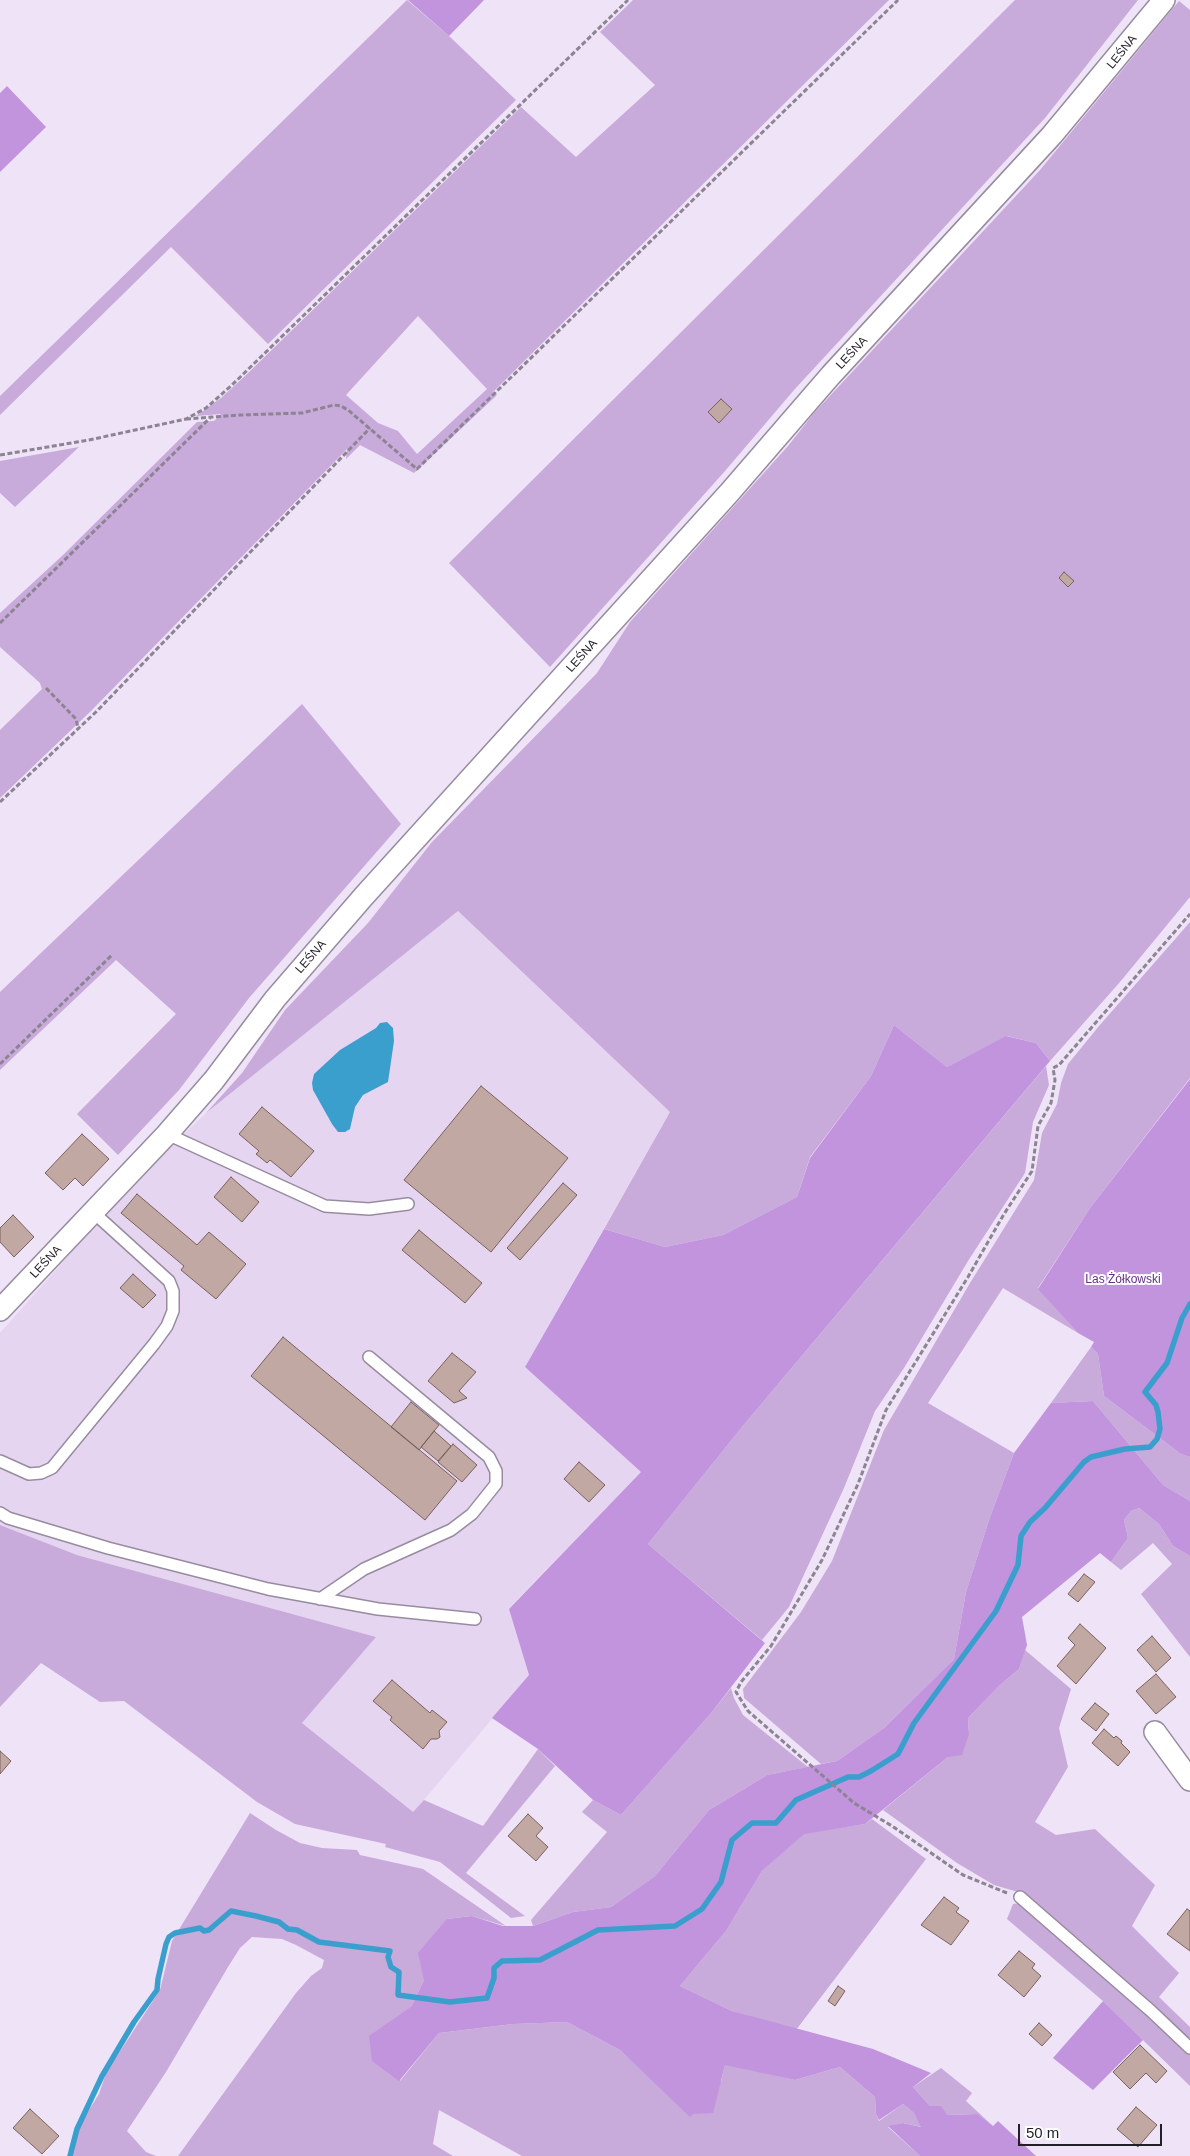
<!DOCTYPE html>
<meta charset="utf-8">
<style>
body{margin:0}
#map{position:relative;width:1190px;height:2156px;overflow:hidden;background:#efe3f8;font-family:Arial,sans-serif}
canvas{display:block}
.scale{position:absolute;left:1018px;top:2124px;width:144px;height:22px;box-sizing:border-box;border:2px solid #231f26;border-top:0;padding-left:6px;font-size:15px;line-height:18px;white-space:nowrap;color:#231f26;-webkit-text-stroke:4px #fff;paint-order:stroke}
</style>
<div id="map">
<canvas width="1190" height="2156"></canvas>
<div class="scale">50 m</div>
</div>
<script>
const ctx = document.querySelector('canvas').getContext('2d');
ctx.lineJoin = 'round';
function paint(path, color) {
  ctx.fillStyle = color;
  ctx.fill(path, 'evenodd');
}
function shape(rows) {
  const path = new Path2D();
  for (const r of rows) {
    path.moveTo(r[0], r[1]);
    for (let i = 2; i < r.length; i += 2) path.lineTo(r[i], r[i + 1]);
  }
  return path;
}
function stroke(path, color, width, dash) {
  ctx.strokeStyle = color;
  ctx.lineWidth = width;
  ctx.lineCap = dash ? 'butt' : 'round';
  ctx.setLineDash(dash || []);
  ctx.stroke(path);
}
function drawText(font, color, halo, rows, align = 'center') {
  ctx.font = font + ' Arial,sans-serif';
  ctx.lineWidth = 4;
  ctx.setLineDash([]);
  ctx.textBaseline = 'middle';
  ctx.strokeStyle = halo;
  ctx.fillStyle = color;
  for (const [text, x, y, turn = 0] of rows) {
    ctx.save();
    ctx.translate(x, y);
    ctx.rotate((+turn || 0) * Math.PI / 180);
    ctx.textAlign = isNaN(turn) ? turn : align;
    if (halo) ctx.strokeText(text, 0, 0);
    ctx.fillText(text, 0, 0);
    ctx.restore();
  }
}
paint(shape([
 [458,911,670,1112,525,1367,641,1472,509,1608,529,1675,413,1813,302,1723,376,1637,77,1555,0,1525,0,1333,138,1177,206,1113]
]), '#e6d5f1');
paint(shape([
 [407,0,449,36,516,100,268,344,171,247,0,415,0,396],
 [633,0,889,0,493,392,497,395,414,473,360,445,346,459,347,449,91,711,0,798,0,730,42,689,40,683,0,647,0,613,63,555,197,422,214,421,221,414,196,416,221,398,246,375,521,107,576,157,655,85,600,32],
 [418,316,487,389,417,454,398,431,378,423,346,395],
 [1015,0,1138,0,1045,118,794,390,725,471,550,667,449,563],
 [1179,1,1190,10,1190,897,1120,982,1050,1061,1036,1043,1007,1036,947,1067,894,1025,871,1076,810,1157,797,1197,723,1235,665,1247,604,1229,670,1112,458,911,206,1113,242,1073,285,1010,368,923,432,842,597,673,630,622,788,446,814,413,1040,170],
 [79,447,15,507,0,493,0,461],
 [302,704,401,824,249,998,179,1090,118,1155,77,1114,176,1014,116,960,0,1070,0,992],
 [1190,922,1190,1078,1090,1208,1038,1288,1078,1333,1003,1288,928,1403,1014,1453,990,1517,966,1592,954,1659,884,1728,837,1761,821,1764,744,1698,743,1689,801,1612,832,1561,884,1430,970,1283,1034,1180,1042,1133,1057,1104,1061,1083,1068,1064,1099,1026],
 [1046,1066,1049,1085,1033,1122,1025,1173,968,1261,904,1368,875,1411,844,1488,789,1607,762,1640,648,1544,742,1427],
 [1091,1347,1098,1354,1104,1396,1181,1454,1190,1457,1190,1501,1163,1485,1093,1401,1051,1403],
 [1139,1508,1159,1524,1173,1546,1190,1556,1190,1657,1141,1594,1172,1564,1153,1543,1121,1570,1111,1562,1128,1538,1124,1520,1131,1511],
 [0,1525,77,1555,376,1637,302,1723,413,1812,424,1800,483,1826,538,1749,555,1766,466,1873,525,1916,511,1918,440,1862,385,1847,386,1844,295,1824,257,1802,124,1701,100,1702,41,1663,0,1707],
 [1025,1650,1071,1689,1059,1728,1068,1767,1035,1822,1056,1835,1095,1829,1155,1885,1132,1926,1179,1973,1159,1997,1190,2027,1190,2043,1025,1894,994,1885,957,1863,883,1810,948,1757,969,1734,968,1718,1000,1685,1019,1669],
 [731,1688,734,1698,743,1715,808,1767,767,1775,709,1810,655,1876,611,1907,573,1912,533,1926,531,1920,607,1832,582,1812,593,1800,621,1815,712,1712],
 [250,1813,276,1830,300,1843,322,1848,357,1850,360,1855,423,1869,506,1926,472,1916,447,1919,424,1980,411,2007,400,2081,439,2033,513,2024,567,2022,620,2050,651,2079,721,2082,725,2064,795,2080,840,2067,875,2097,876,2114,879,2121,903,2104,914,2113,922,2127,903,2123,888,2127,920,2156,522,2156,439,2110,433,2144,453,2156,178,2156,296,1993,311,1976,322,1968,324,1960,296,1945,282,1939,252,1937,240,1948,228,1967,166,2072,127,2131,146,2152,156,2156,71,2156,77,2129,99,2094,106,2073,160,1990,172,1941],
 [872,1819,926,1859,796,2030,732,2011,680,1986,726,1931,762,1871,804,1833,865,1824],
 [1020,1903,1190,2053,1190,2086,1103,2001,1007,1919,1013,1904],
 [941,2068,972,2093,966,2101,993,2126,978,2114,947,2115,930,2106,913,2087]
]), '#c8aadb');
paint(shape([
 [408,0,484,0,449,36],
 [7,86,46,127,0,172,0,93],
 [894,1025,947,1067,1006,1036,1036,1043,1050,1061,742,1427,648,1544,765,1643,712,1712,621,1815,593,1800,538,1749,492,1718,529,1675,509,1609,641,1472,525,1367,604,1229,665,1247,723,1235,797,1197,810,1158,871,1076],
 [1190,1079,1190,1457,1181,1454,1104,1396,1098,1354,1091,1347,1094,1342,1078,1333,1038,1289,1090,1208],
 [1093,1401,1163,1485,1190,1501,1190,1556,1173,1546,1159,1524,1139,1508,1131,1511,1124,1520,1128,1538,1111,1562,1100,1553,1022,1617,1027,1645,1019,1669,1000,1685,968,1718,969,1734,962,1755,948,1757,865,1824,804,1834,762,1871,726,1931,680,1986,732,2011,873,2049,931,2073,913,2087,930,2106,941,2106,947,2115,978,2114,993,2126,998,2121,1036,2156,920,2156,888,2126,903,2123,921,2127,914,2113,903,2104,879,2120,876,2114,875,2097,840,2067,795,2080,725,2065,713,2113,693,2114,690,2117,620,2050,567,2022,513,2024,439,2033,399,2081,372,2061,369,2036,411,2007,424,1980,418,1953,447,1919,472,1916,503,1926,533,1926,573,1912,611,1907,655,1876,709,1810,767,1775,837,1761,884,1728,954,1659,966,1592,990,1517,1014,1453,1051,1403],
 [1103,2001,1143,2040,1093,2090,1053,2058]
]), '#c194dd');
paint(shape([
 [387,1022,393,1028,394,1041,388,1082,363,1095,355,1107,350,1129,345,1132,338,1132,332,1124,313,1090,312,1083,314,1074,340,1050,376,1028,380,1023]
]), '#3b9fce');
stroke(shape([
 [70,2156,77,2129,102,2076,134,2022,157,1990,158,1979,166,1944,169,1937,175,1933,200,1928,204,1931,209,1930,231,1911,256,1916,279,1922,288,1929,297,1930,319,1942,390,1951,388,1957,391,1967,399,1972,398,1995,450,2002,487,1998,494,1978,494,1968,502,1961,540,1960,598,1930,675,1926,702,1909,721,1882,732,1840,752,1823,776,1823,796,1800,848,1777,859,1777,871,1771,898,1754,914,1723,996,1611,1018,1565,1021,1536,1030,1522,1045,1508,1084,1462,1091,1457,1125,1449,1150,1447,1157,1439,1160,1429,1158,1412,1156,1405,1145,1392,1167,1363,1182,1318,1190,1304]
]), '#3b9fce', 5.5);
const building = shape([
 [721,399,732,409,719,423,708,412,721,399],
 [1064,572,1074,581,1068,587,1059,578,1064,572],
 [481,1086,568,1158,491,1252,404,1180,481,1086],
 [262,1107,314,1151,291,1177,270,1160,267,1163,256,1154,259,1151,239,1134,262,1107],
 [82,1134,109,1159,83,1186,75,1178,63,1190,45,1173,82,1134],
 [231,1177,259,1202,242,1222,214,1197,231,1177],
 [563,1183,577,1195,520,1260,507,1248,563,1183],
 [137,1194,197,1245,209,1232,246,1264,216,1299,181,1270,184,1266,121,1213,137,1194],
 [13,1215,34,1237,14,1257,0,1242,0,1228,13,1215],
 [419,1230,482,1283,465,1303,402,1250,419,1230],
 [133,1274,156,1295,143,1308,120,1288,133,1274],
 [283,1337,457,1481,425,1520,251,1376,283,1337],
 [452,1353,476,1372,459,1391,467,1398,454,1403,428,1381,452,1353],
 [411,1402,439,1425,419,1450,391,1427,411,1402],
 [434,1431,451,1446,438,1461,421,1447,434,1431],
 [453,1444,477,1465,462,1482,438,1462,453,1444],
 [579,1462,605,1485,589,1502,564,1479,579,1462],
 [1084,1574,1095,1582,1078,1602,1068,1594,1084,1574],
 [1080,1624,1106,1648,1076,1684,1057,1666,1075,1645,1068,1638,1080,1624],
 [1152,1636,1171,1658,1156,1672,1137,1650,1152,1636],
 [1156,1674,1176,1697,1156,1714,1136,1691,1156,1674],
 [392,1680,430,1713,432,1710,447,1722,439,1731,440,1737,437,1739,431,1739,423,1749,390,1720,392,1717,373,1701,392,1680],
 [1095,1703,1109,1714,1096,1731,1081,1719,1095,1703],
 [1104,1729,1114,1738,1116,1736,1122,1741,1121,1743,1130,1752,1118,1766,1092,1743,1104,1729],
 [0,1751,11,1761,0,1774,0,1751],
 [528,1814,543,1828,536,1836,548,1847,536,1861,508,1836,528,1814],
 [944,1897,959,1908,956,1912,969,1921,951,1945,921,1925,944,1897],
 [1187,1909,1190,1911,1190,1951,1167,1934,1187,1909],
 [1019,1951,1035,1964,1032,1968,1041,1976,1024,1997,998,1975,1019,1951],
 [838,1986,845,1991,835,2006,828,2001,838,1986],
 [1039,2023,1052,2035,1042,2046,1029,2034,1039,2023],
 [1140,2045,1167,2071,1156,2083,1146,2073,1130,2089,1113,2072,1140,2045],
 [1136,2107,1157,2125,1138,2147,1117,2129,1136,2107],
 [30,2109,59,2136,42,2154,13,2128,30,2109]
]);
paint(building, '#c2a8a3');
stroke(building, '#79615d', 1);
const service = shape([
 [167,1134,325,1206,369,1209,408,1204],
 [0,1461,29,1474,41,1473,52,1468,154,1344,167,1326,173,1311,173,1291,169,1281,93,1212],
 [0,1513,8,1518,108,1548,268,1589,378,1609,475,1619],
 [320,1599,364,1569,451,1530,472,1514,496,1484,496,1471,489,1457,369,1357],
 [1020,1897,1151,2011,1190,2048]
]);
const minor = shape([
 [0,1310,167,1134,214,1080,275,999,364,896,729,493,831,375,1052,135,1164,0],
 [1155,1732,1190,1780]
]);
stroke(service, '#978c9f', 14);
stroke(minor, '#978c9f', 24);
stroke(shape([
 [186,419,240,415,302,413,334,405,341,406,348,410,417,469,898,0],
 [0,455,89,440,186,419,206,408,232,385,628,0],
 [0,623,210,418],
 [46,688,76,719,78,728],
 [0,802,97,711,370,428],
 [0,1064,112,955],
 [1007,1893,963,1875,892,1826,854,1803,748,1711,736,1692,741,1682,771,1646,822,1560,858,1484,886,1410,968,1277,1004,1214,1032,1171,1038,1126,1051,1103,1055,1080,1053,1068,1059,1065,1190,914]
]), '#8c8492', 3, [5, 2.5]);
stroke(service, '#fff', 11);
stroke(minor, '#fff', 21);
drawText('12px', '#231f26', '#fff', [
 ["LEŚNA",1122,52,-51],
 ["LEŚNA",852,353,-47],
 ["LEŚNA",582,656,-48],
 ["LEŚNA",311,957,-49],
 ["LEŚNA",46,1262,-47]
]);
drawText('12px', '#662d84', '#fff', [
 ["Las Żółkowski",1123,1280]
]);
</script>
